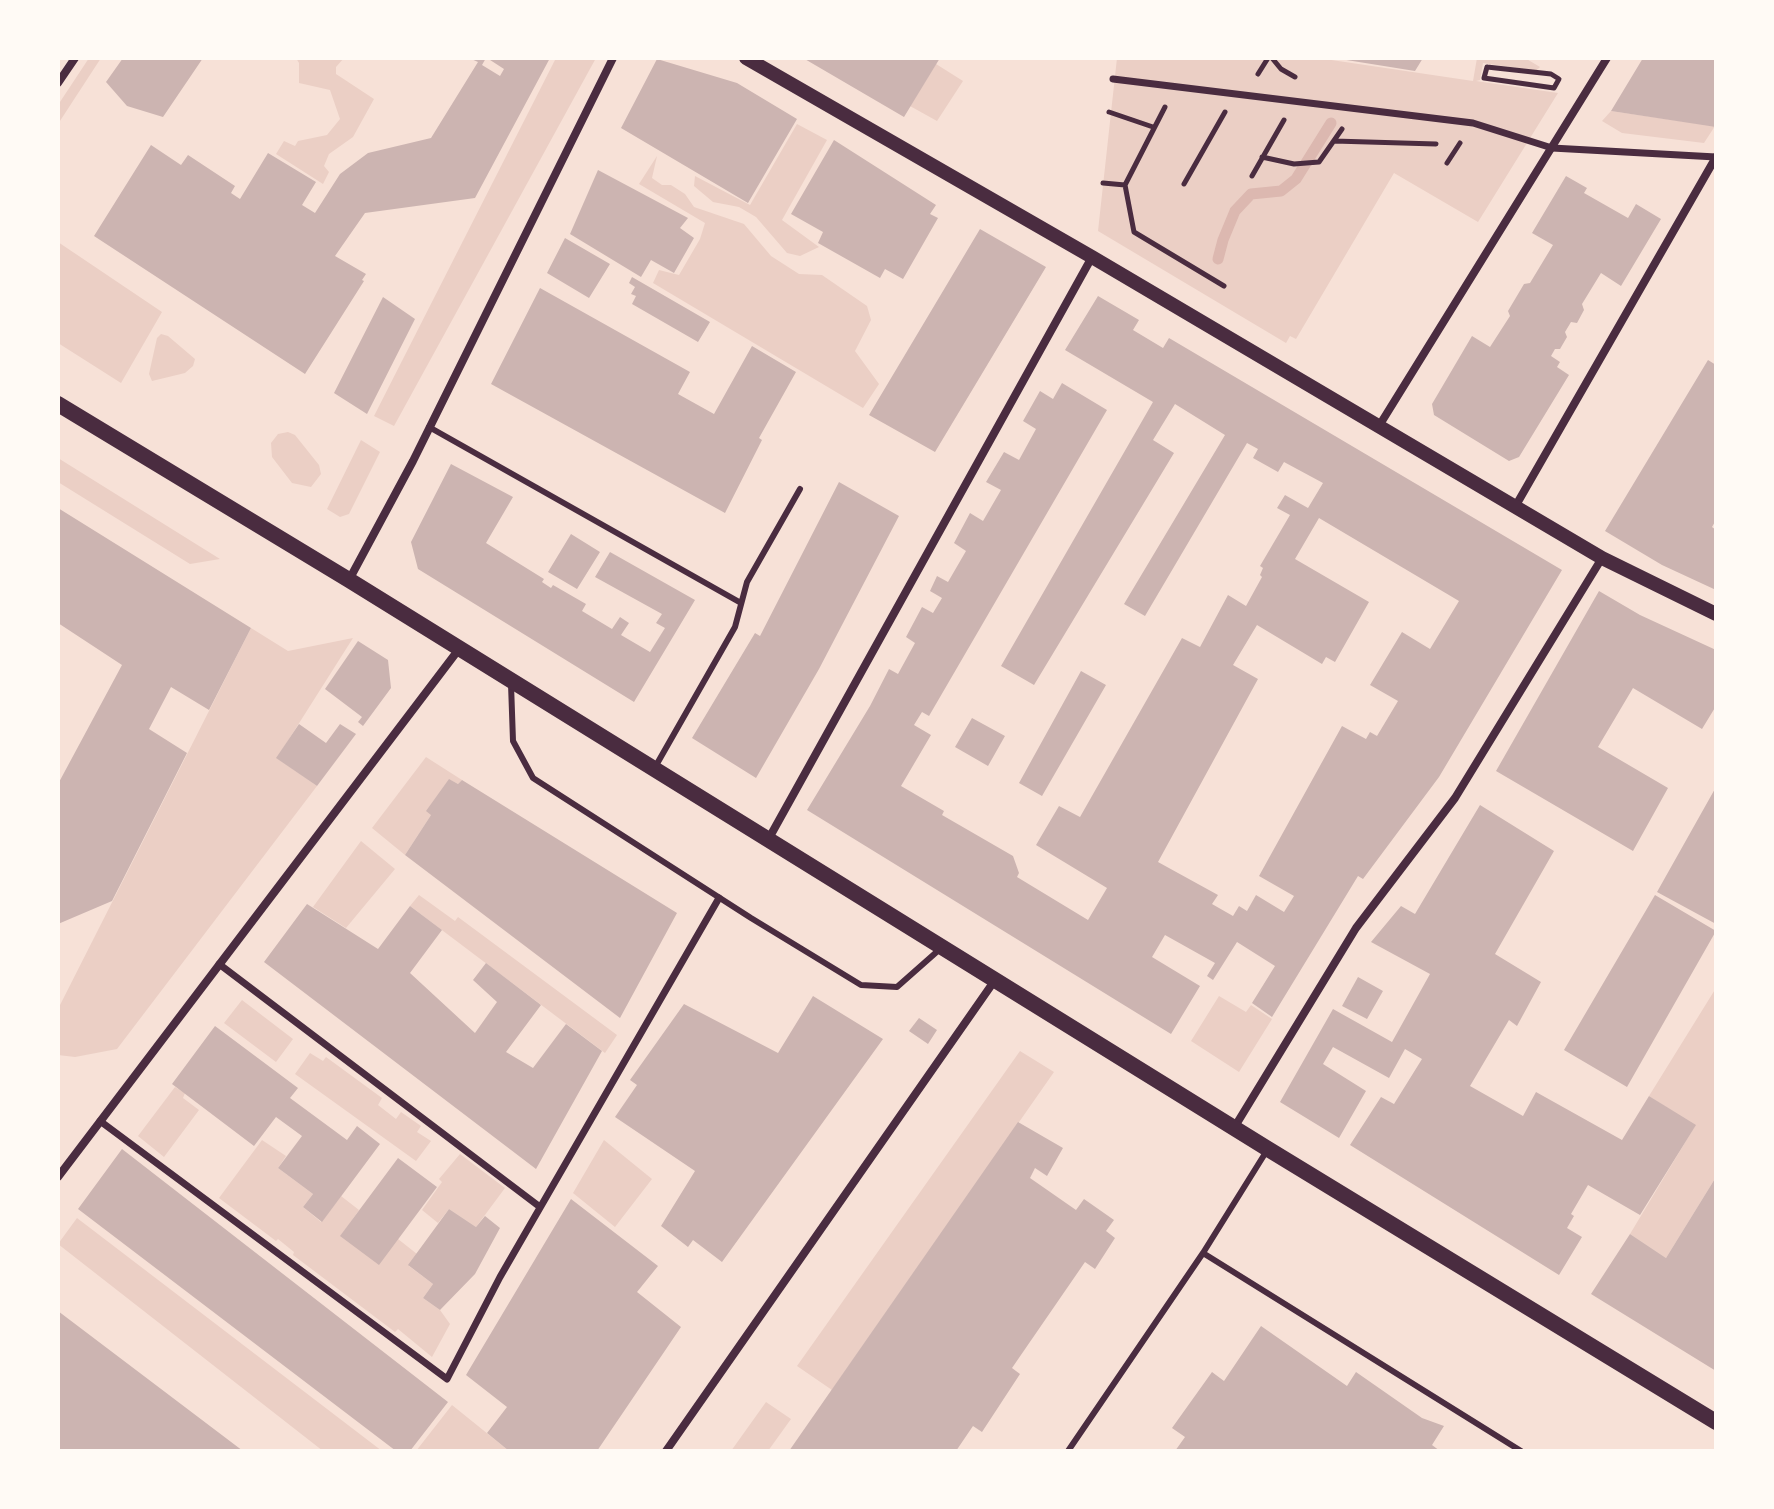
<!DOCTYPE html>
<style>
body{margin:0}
#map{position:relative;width:1774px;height:1509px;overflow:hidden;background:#f7e1d7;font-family:"Source Sans 3",sans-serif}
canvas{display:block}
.frame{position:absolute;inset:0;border:60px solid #fffaf5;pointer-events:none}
</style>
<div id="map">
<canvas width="1774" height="1509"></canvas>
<div class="frame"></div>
</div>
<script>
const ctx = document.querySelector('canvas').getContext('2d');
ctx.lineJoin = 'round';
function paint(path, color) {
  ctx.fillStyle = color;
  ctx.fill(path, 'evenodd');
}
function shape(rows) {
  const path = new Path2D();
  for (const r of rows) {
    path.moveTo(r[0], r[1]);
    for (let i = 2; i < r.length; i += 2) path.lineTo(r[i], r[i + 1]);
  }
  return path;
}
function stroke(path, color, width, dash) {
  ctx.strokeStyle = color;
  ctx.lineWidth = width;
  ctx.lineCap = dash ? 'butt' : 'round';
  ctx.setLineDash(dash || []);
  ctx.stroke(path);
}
paint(shape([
 [89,58,101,58,58,124,58,105],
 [296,58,344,58,336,67,336,74,374,99,353,137,329,154,324,166,329,172,323,184,276,154,284,141,295,146,298,141,327,135,340,119,330,90,299,83,299,63],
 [556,58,596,58,394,426,374,416],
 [1117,58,1318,58,1473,81,1477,58,1525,58,1540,67,1536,71,1483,63,1480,80,1476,81,1558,93,1478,222,1394,173,1296,339,1290,336,1286,343,1098,231],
 [936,64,963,81,937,121,910,106],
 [1611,111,1715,126,1704,143,1622,133,1602,121],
 [797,124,827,140,782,220,819,247,800,256,787,253,756,217,739,207,713,202,694,186,695,176,750,205],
 [657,156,652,178,662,185,671,185,685,194,694,207,744,224,771,256,799,274,822,275,867,306,871,320,855,351,879,384,863,408,653,283,659,270,679,275,700,239,705,223,639,184],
 [58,242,162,312,121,383,58,343],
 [161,334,168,336,195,359,193,366,185,373,152,381,149,374,157,338],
 [288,432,295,435,319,465,321,474,311,487,292,483,272,457,271,443,278,434],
 [361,440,380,452,349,514,340,517,327,509],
 [58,458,220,559,190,564,58,482],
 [251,628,288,651,353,638,277,758,317,786,117,1049,75,1057,58,1055,58,1009],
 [426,757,462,780,458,784,450,780,431,815,405,855,372,828],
 [361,841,395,869,346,928,313,907],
 [419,895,455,921,458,917,617,1035,605,1053,410,906],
 [1716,988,1716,1177,1666,1258,1630,1234,1695,1126,1649,1096],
 [1219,996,1246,1012,1251,1005,1272,1019,1239,1072,1191,1041],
 [242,1000,293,1039,276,1062,224,1023],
 [1020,1051,1054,1072,832,1390,797,1366],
 [310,1053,323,1061,326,1057,382,1098,378,1105,396,1119,401,1112,421,1126,417,1132,431,1141,416,1161,295,1074],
 [175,1087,185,1093,183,1098,199,1110,164,1157,138,1136],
 [262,1140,286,1156,278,1168,313,1194,303,1207,321,1222,341,1196,359,1210,341,1236,398,1239,417,1254,409,1266,433,1284,423,1298,440,1310,450,1324,432,1357,398,1329,395,1332,293,1255,294,1252,278,1239,276,1241,219,1198],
 [604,1140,652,1179,615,1227,573,1193],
 [460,1154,505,1188,476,1227,449,1209,438,1223,422,1210,442,1182,439,1179],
 [77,1218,382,1451,323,1451,58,1244],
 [766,1402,791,1419,768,1451,731,1451],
 [452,1405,509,1451,416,1451]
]), '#ebcfc5');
stroke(shape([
 [1218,259,1223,240,1235,211,1251,194,1281,191,1296,179,1331,123]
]), '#dcb8b0', 11);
paint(shape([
 [123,58,203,58,163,117,127,106,106,82],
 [469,58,486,58,482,65,500,76,504,69,487,58,550,58,475,198,365,213,335,256,366,274,362,280,364,281,305,374,94,236,151,145,181,165,188,155,235,186,231,193,240,199,268,153,316,182,302,205,315,213,340,174,368,153,431,138,478,62],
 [803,58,940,58,904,117],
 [1334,58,1423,58,1415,71],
 [1643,58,1716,58,1716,127,1611,111],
 [657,59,737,83,797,119,748,203,621,128],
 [834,140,936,205,930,214,938,218,903,279,885,269,880,278,818,243,823,232,791,214],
 [598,170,688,218,680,228,694,238,674,273,651,260,641,277,570,234],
 [1566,176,1587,188,1584,193,1628,218,1636,204,1661,219,1621,286,1601,273,1582,304,1584,310,1577,323,1571,322,1565,332,1567,337,1560,349,1555,349,1551,356,1560,362,1557,367,1569,375,1519,457,1509,461,1434,415,1432,404,1472,336,1490,347,1510,316,1508,311,1524,284,1530,283,1553,245,1532,233],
 [980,229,1046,267,935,452,869,415],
 [565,238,610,264,589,298,547,273],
 [632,277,710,322,698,342,632,304,636,296,631,294,635,287,629,283],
 [540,288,690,372,678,394,714,414,752,346,796,372,759,438,762,440,725,513,491,384],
 [1098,296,1139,320,1133,330,1163,348,1169,338,1562,570,1439,777,1363,879,1358,876,1272,1017,1252,1003,1275,966,1237,942,1213,980,1207,976,1215,963,1165,935,1152,957,1200,986,1171,1034,807,810,870,706,889,669,898,674,915,643,906,637,922,607,933,613,942,598,930,591,937,576,948,582,966,551,954,543,970,513,983,521,1001,490,986,482,1004,452,1019,460,1036,429,1023,421,1040,391,1053,399,1062,383,1107,410,929,716,922,712,914,725,931,735,901,786,944,811,942,815,1013,856,1019,873,1017,877,1088,920,1107,888,1036,845,1059,806,1080,817,1182,638,1200,647,1228,595,1246,606,1262,577,1260,575,1263,568,1260,566,1290,515,1277,508,1285,495,1308,508,1323,483,1284,462,1278,472,1253,458,1258,449,1247,443,1145,616,1124,604,1225,435,1175,404,1153,440,1174,453,1034,685,1001,666,1153,402,1065,350],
 [1319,518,1459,601,1430,649,1402,632,1370,685,1398,701,1377,736,1370,732,1366,739,1342,726,1259,876,1294,896,1284,912,1256,895,1247,911,1239,906,1233,916,1212,904,1218,895,1158,862,1258,679,1233,665,1257,625,1322,664,1326,657,1335,662,1369,602,1295,559],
 [383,297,415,319,367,414,334,393],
 [1708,360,1716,365,1716,520,1712,527,1716,530,1716,590,1662,565,1605,531],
 [451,464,513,497,486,543,544,579,542,582,551,588,553,585,586,604,582,611,612,629,620,617,629,623,621,635,650,652,665,628,656,623,662,614,595,577,610,552,695,600,634,702,418,569,411,542],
 [839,482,899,516,819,669,756,778,692,738,755,633,760,636],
 [58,508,251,628,209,710,171,687,149,729,187,753,112,901,58,924,58,784,122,665,58,623],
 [571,534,600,552,577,589,548,572],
 [1599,591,1640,615,1716,650,1716,706,1702,729,1633,688,1598,747,1668,788,1633,851,1496,771],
 [358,641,388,660,391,688,363,726,358,722,362,717,325,689],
 [1081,671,1106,685,1042,796,1019,783],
 [972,718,1005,736,988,766,955,747],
 [299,724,326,743,340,724,356,734,317,786,276,758],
 [449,779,458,784,462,780,677,913,620,1018,405,855,431,815,426,811],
 [1716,787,1716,924,1657,892],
 [1480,805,1554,851,1495,954,1541,982,1517,1026,1509,1020,1470,1086,1523,1116,1536,1092,1622,1140,1649,1096,1696,1125,1640,1215,1588,1185,1571,1214,1574,1216,1567,1228,1582,1237,1559,1275,1350,1145,1381,1097,1394,1104,1422,1059,1405,1049,1389,1078,1333,1047,1323,1064,1366,1091,1339,1138,1280,1102,1333,1009,1392,1042,1430,974,1371,942,1401,906,1415,914],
 [1655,895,1716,931,1627,1087,1564,1050],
 [307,904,378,949,410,906,442,930,410,973,475,1033,497,1002,473,980,486,963,541,1005,506,1052,533,1068,566,1024,602,1051,536,1169,264,962],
 [1358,977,1383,991,1367,1019,1342,1006],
 [813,996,883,1039,722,1262,693,1240,688,1247,661,1226,695,1171,615,1117,637,1085,630,1080,684,1004,778,1053],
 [919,1018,937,1030,928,1044,909,1031],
 [215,1026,298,1088,290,1098,347,1140,357,1126,380,1144,322,1222,303,1207,313,1194,278,1168,302,1136,276,1117,254,1146,172,1084],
 [1018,1122,1063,1148,1047,1176,1035,1168,1030,1178,1076,1210,1084,1199,1114,1220,1106,1231,1115,1238,1095,1269,1085,1262,1012,1368,1020,1374,982,1432,973,1426,956,1451,789,1451],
 [122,1149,448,1402,410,1451,396,1451,78,1209],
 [398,1158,437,1187,379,1265,340,1236],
 [1716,1177,1714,1290,1716,1371,1591,1294,1630,1234,1666,1258],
 [571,1199,658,1266,637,1292,681,1327,597,1451,509,1451,487,1433,507,1407,466,1375],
 [449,1209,476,1227,485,1216,500,1228,475,1274,440,1310,423,1298,433,1284,408,1265],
 [58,1311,243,1451,58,1451],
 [1261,1326,1347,1386,1356,1372,1422,1418,1444,1426,1432,1445,1440,1451,1175,1451,1185,1437,1172,1428,1212,1372,1224,1381]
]), '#ccb4b1');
stroke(shape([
 [1272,58,1281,69,1295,77],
 [1487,67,1551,74,1559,79,1554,88,1484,78,1487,67],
 [1258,74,1268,58],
 [1109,112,1153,127],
 [1334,141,1436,144],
 [1262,157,1294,164,1319,162,1342,129],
 [1447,163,1460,143],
 [1252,176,1284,120],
 [1103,183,1125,185,1165,107],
 [1184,184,1225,112],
 [1125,185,1134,232,1224,286]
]), '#4a2c40', 5);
stroke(shape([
 [429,427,741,603],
 [511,684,513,741,533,778,751,918,861,985,897,987,940,949],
 [654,769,735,627,747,582,800,489],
 [1203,1253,1521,1451],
 [1068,1451,1203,1253,1266,1152]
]), '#4a2c40', 6);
stroke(shape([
 [1113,79,1473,123,1552,148,1716,157],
 [219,964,540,1207],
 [100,1121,447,1379,500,1277,719,898]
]), '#4a2c40', 7);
stroke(shape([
 [58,83,75,58],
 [1379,426,1607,58],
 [1515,507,1716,157],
 [349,580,413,461,613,58],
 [768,840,1092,257],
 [1234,1128,1356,928,1455,798,1602,558],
 [58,1177,459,649],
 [666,1451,995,980]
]), '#4a2c40', 8);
stroke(shape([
 [746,58,1092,257,1602,558,1716,614]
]), '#4a2c40', 14);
stroke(shape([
 [58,404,349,580,1268,1149,1716,1422]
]), '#4a2c40', 16);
</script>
